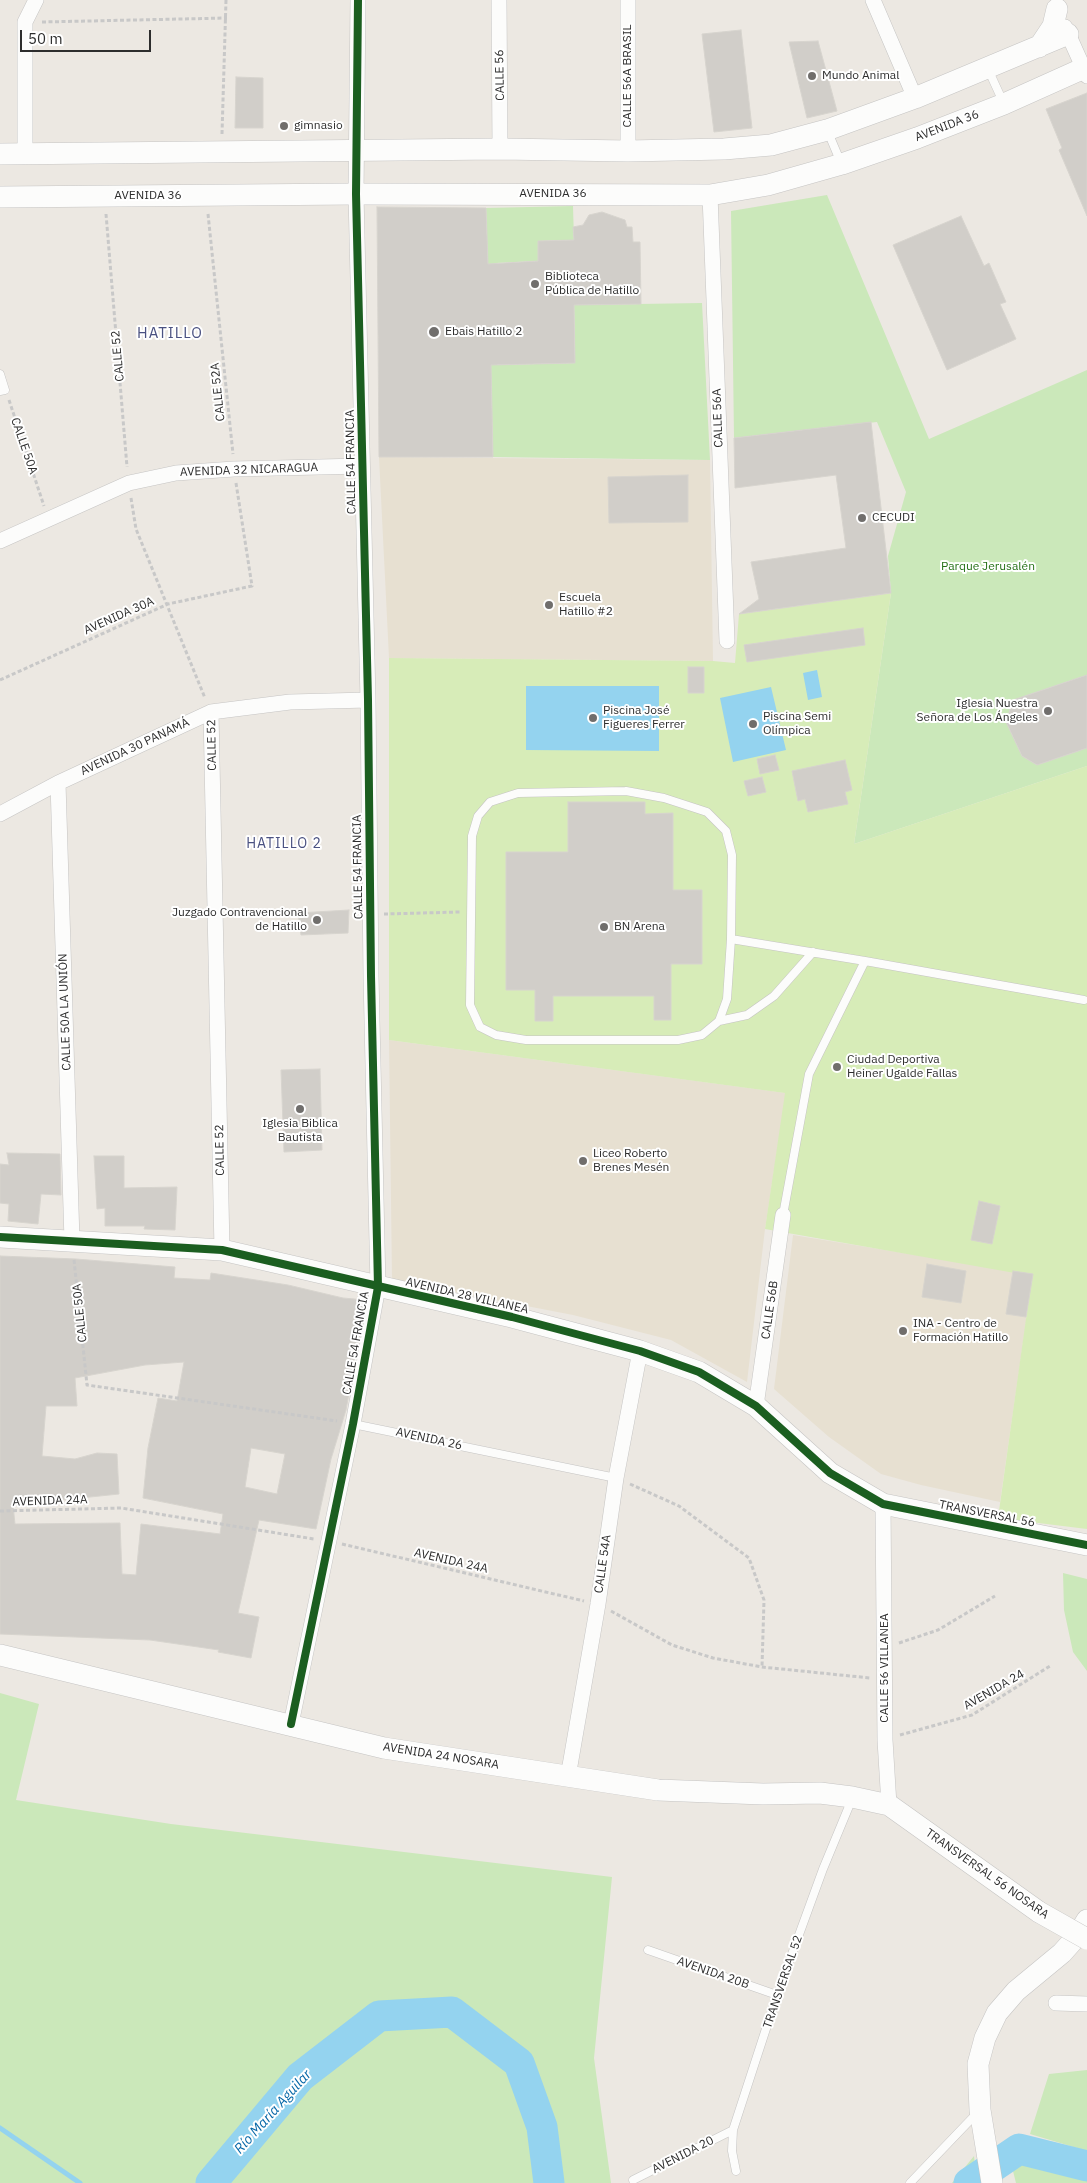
<!DOCTYPE html>
<meta charset="utf-8">
<style>
body{margin:0}
#map{position:relative;width:1087px;height:2183px;overflow:hidden;background:#ece8e2;font-family:"IBM Plex Sans",sans-serif}
canvas{display:block}
.scale{position:absolute;left:20px;top:30px;width:131px;height:22px;box-sizing:border-box;border:2px solid #2d2d2d;border-top:0;padding-left:6px;font-size:15px;line-height:18px;white-space:nowrap;color:#2d2d2d;-webkit-text-stroke:4px #fff;paint-order:stroke}
</style>
<div id="map">
<canvas width="1087" height="2183"></canvas>
<div class="scale">50 m</div>
</div>
<script>
const ctx = document.querySelector('canvas').getContext('2d');
ctx.lineJoin = 'round';
function paint(path, color) {
  ctx.fillStyle = color;
  ctx.fill(path, 'evenodd');
}
function shape(rows) {
  const path = new Path2D();
  for (const r of rows) {
    path.moveTo(r[0], r[1]);
    for (let i = 2; i < r.length; i += 2) path.lineTo(r[i], r[i + 1]);
  }
  return path;
}
function stroke(path, color, width, dash) {
  ctx.strokeStyle = color;
  ctx.lineWidth = width;
  ctx.lineCap = dash ? 'butt' : 'round';
  ctx.setLineDash(dash || []);
  ctx.stroke(path);
}
function drawText(font, color, halo, rows, align = 'center') {
  ctx.font = font + ' "IBM Plex Sans",sans-serif';
  ctx.lineWidth = 4;
  ctx.setLineDash([]);
  ctx.textBaseline = 'middle';
  ctx.strokeStyle = halo;
  ctx.fillStyle = color;
  for (const [text, x, y, turn = 0] of rows) {
    ctx.save();
    ctx.translate(x, y);
    ctx.rotate((+turn || 0) * Math.PI / 180);
    ctx.textAlign = isNaN(turn) ? turn : align;
    if (halo) ctx.strokeText(text, 0, 0);
    ctx.fillText(text, 0, 0);
    ctx.restore();
  }
}
paint(shape([
 [379,457,710,460,713,661,389,658],
 [389,1040,786,1093,765,1229,747,1382,671,1340,573,1315,392,1280],
 [793,1235,1033,1274,1000,1502,921,1485,881,1474,829,1437,774,1389]
]), '#e7e0d1');
paint(shape([
 [827,195,929,439,1087,370,1087,675,1013,700,1006,722,1022,756,1037,765,1087,748,1087,766,854,844,891,593,888,556,906,492,877,422,734,438,731,211],
 [573,206,574,240,539,241,538,261,496,263,497,365,575,363,574,305,702,303,710,460,493,457,486,208],
 [1063,1573,1087,1579,1087,1671,1073,1652,1064,1610],
 [0,1693,39,1704,16,1800,171,1824,612,1877,594,2058,611,2183,0,2183],
 [1087,2070,1087,2151,1030,2134,1049,2074],
 [974,2156,977,2183,952,2183],
 [1030,2159,1087,2171,1087,2183,1016,2183,1011,2163]
]), '#cbe8ba');
paint(shape([
 [891,593,854,844,1087,766,1087,1529,998,1518,1032,1276,765,1229,785,1093,389,1040,389,658,713,661,735,663,739,614]
]), '#d7ecb8');
paint(shape([
 [817,670,822,697,808,700,803,673],
 [526,686,659,686,659,751,526,750],
 [771,687,786,750,733,762,720,698]
]), '#94d3ef');
stroke(shape([
 [0,2128,80,2183]
]), '#94d3ef', 5);
stroke(shape([
 [211,2183,300,2077,379,2016,452,2012,519,2063,542,2127,549,2183],
 [969,2183,1019,2149,1087,2166]
]), '#94d3ef', 31);
const building = shape([
 [741,30,752,128,714,132,702,34,741,30],
 [818,41,837,111,807,118,789,42,818,41],
 [236,77,263,78,263,128,235,128,236,77],
 [1087,93,1087,216,1059,150,1062,148,1046,109,1087,93],
 [377,207,486,208,488,264,538,261,538,241,574,240,573,227,583,225,589,215,602,212,625,220,627,227,632,227,633,242,640,242,641,304,574,305,575,363,491,365,493,457,379,457,377,207],
 [961,216,984,266,989,263,1006,302,1000,304,1016,339,947,370,893,245,961,216],
 [871,422,891,593,739,614,759,599,751,562,846,548,836,475,735,488,734,438,871,422],
 [688,475,688,522,609,523,608,477,688,475],
 [863,628,865,645,747,662,744,645,863,628],
 [688,667,704,667,704,693,688,693,688,667],
 [1087,675,1087,748,1037,765,1022,756,1006,722,1013,700,1087,675],
 [775,755,779,770,760,774,757,759,775,755],
 [845,760,852,790,845,792,848,804,808,812,805,799,798,801,792,771,845,760],
 [762,777,766,792,748,796,744,781,762,777],
 [568,802,645,802,645,814,673,813,673,890,702,890,702,964,671,964,671,1020,654,1020,654,996,553,996,553,1021,535,1021,535,990,506,990,506,852,568,852,568,802],
 [349,910,348,933,301,935,298,913,349,910],
 [320,1069,322,1150,284,1152,281,1070,320,1069],
 [7,1153,60,1154,61,1195,41,1194,38,1224,8,1221,9,1204,0,1203,0,1164,9,1165,7,1153],
 [94,1156,124,1156,124,1188,177,1187,175,1230,144,1229,145,1226,105,1226,105,1208,97,1209,94,1156],
 [979,1201,1000,1206,992,1244,971,1240,979,1201],
 [0,1256,76,1259,175,1267,174,1278,210,1280,211,1273,288,1285,343,1298,366,1300,346,1410,331,1459,316,1529,259,1520,238,1613,259,1617,251,1658,218,1652,219,1650,150,1640,0,1634,0,1256],
 [184,1362,177,1401,158,1398,148,1448,143,1498,223,1514,220,1534,141,1524,136,1575,122,1574,120,1523,15,1524,13,1505,119,1494,117,1454,97,1453,75,1459,42,1456,46,1406,77,1406,75,1378,145,1365,184,1362],
 [251,1448,285,1454,277,1494,245,1487,251,1448],
 [927,1264,966,1271,961,1303,922,1297,927,1264],
 [1013,1271,1033,1274,1026,1317,1006,1314,1013,1271]
]);
paint(building, '#d1cec9');
stroke(building, '#d7d4ce', 1);
const lane = shape([
 [988,69,1004,104],
 [828,132,841,163],
 [0,374,5,390,0,391],
 [626,791,664,798,707,812,726,831,732,855,731,939,727,999,719,1021,702,1035,678,1040,526,1040,496,1035,480,1027,470,1005,472,836,478,816,490,802,518,793,626,791],
 [731,939,865,961],
 [719,1021,747,1015,774,996,813,952],
 [783,1215,809,1074,865,961,1084,1000],
 [353,1424,616,1478],
 [648,1950,777,1995],
 [736,2171,732,2151,733,2130,777,1995,823,1869,852,1799],
 [633,2180,733,2130],
 [910,2183,978,2112]
]);
const street = shape([
 [499,0,500,149],
 [628,0,628,151],
 [873,0,915,98],
 [1065,27,1087,76],
 [25,154,25,22,36,0],
 [710,195,727,641],
 [0,541,129,483,176,473,234,469,362,466],
 [211,712,222,1250],
 [58,783,72,1241],
 [0,814,58,783,211,712,290,702,368,700],
 [756,1406,783,1215],
 [883,1504,885,1740,889,1805],
 [291,1724,353,1424,378,1287,371,976,368,700,356,194,358,0],
 [568,1777,598,1604,616,1478,640,1351],
 [1056,2003,1087,2004]
]);
const secondary = shape([
 [1039,47,1053,26,1057,9],
 [0,154,500,149,628,151,724,149,771,145,827,130,915,98,1068,34],
 [0,197,356,194,710,195,768,185,842,164,917,138,1004,104,1084,68],
 [0,1237,222,1250,512,1317,640,1351,699,1372,756,1406,830,1473,883,1504,1087,1545],
 [0,1655,384,1748,658,1790,763,1794,820,1793,852,1797,889,1805,1039,1912],
 [992,2183,980,2110,978,2064,985,2038,997,2013,1016,1991,1062,1953,1078,1935,1087,1920]
]);
stroke(lane, '#c5c4c3', 9);
stroke(street, '#c5c4c3', 16);
stroke(secondary, '#c5c4c3', 22);
stroke(shape([
 [42,22,227,18],
 [222,134,226,0],
 [106,214,127,467],
 [208,214,233,454],
 [9,400,44,506],
 [131,498,136,529,205,698],
 [0,680,168,604,252,586,236,483],
 [384,914,460,912],
 [74,1260,87,1385,337,1421],
 [630,1484,679,1506,749,1558,764,1600,762,1667],
 [0,1511,121,1508,314,1539],
 [342,1544,584,1601],
 [611,1611,672,1645,713,1658,762,1667,870,1678],
 [899,1643,938,1630,995,1596],
 [900,1735,972,1715,1050,1666]
]), '#c8c8c8', 3, [4, 2.5]);
stroke(lane, '#fcfcfb', 8);
stroke(street, '#fcfcfb', 15);
stroke(secondary, '#fcfcfb', 21);
const secondaryBridge = shape([
 [1039,1912,1087,1939]
]);
stroke(secondaryBridge, '#c5c4c3', 22, []);
stroke(secondaryBridge, '#fcfcfb', 21);
stroke(shape([
 [0,1237,222,1250,512,1317,640,1351,699,1372,756,1406,830,1473,883,1504,1087,1545],
 [291,1724,353,1424,378,1287,371,976,368,700,356,194,358,0]
]), '#1b5e20', 8);
for (const [x, y, r, color] of [
 [812,76,5,"#706e6c"],
 [284,126,5,"#706e6c"],
 [535,284,5,"#706e6c"],
 [434,332,6,"#706e6c"],
 [862,518,5,"#706e6c"],
 [549,605,5,"#706e6c"],
 [1048,711,5,"#706e6c"],
 [593,718,5,"#706e6c"],
 [753,724,5,"#706e6c"],
 [317,920,5,"#706e6c"],
 [604,927,5,"#706e6c"],
 [837,1067,5,"#706e6c"],
 [300,1109,5,"#706e6c"],
 [583,1161,5,"#706e6c"],
 [903,1331,5,"#706e6c"]
]) {
  const dot = new Path2D();
  dot.arc(x, y, r, 0, 2 * Math.PI);
  ctx.fillStyle = color;
  ctx.fill(dot);
  stroke(dot, '#fff', 2);
}
drawText('12px', '#2d2d2d', '#fff', [
 ["CALLE 56",500,75,-91],
 ["CALLE 56A BRASIL",628,76,-90],
 ["AVENIDA 36",947,126,-21],
 ["AVENIDA 36",553,194],
 ["AVENIDA 36",148,196],
 ["CALLE 52",118,356,-95],
 ["CALLE 52A",218,392,-96],
 ["CALLE 56A",718,418,-92],
 ["CALLE 50A",24,446,71],
 ["CALLE 54 FRANCIA",351,462,-91],
 ["AVENIDA 32 NICARAGUA",249,470,-2],
 ["AVENIDA 30A",119,616,-24],
 ["CALLE 52",212,745,-91],
 ["AVENIDA 30 PANAMÁ",135,747,-25],
 ["CALLE 54 FRANCIA",358,867,-91],
 ["CALLE 50A LA UNIÓN",65,1012,-92],
 ["CALLE 52",220,1150,-91],
 ["AVENIDA 28 VILLANEA",467,1296,13],
 ["CALLE 56B",770,1310,-82],
 ["CALLE 50A",80,1313,-96],
 ["CALLE 54 FRANCIA",356,1343,-80],
 ["AVENIDA 26",429,1439,12],
 ["AVENIDA 24A",50,1501,-2],
 ["TRANSVERSAL 56",987,1514,11],
 ["AVENIDA 24A",451,1561,13],
 ["CALLE 54A",603,1564,-82],
 ["CALLE 56 VILLANEA",885,1668,-90],
 ["AVENIDA 24",994,1690,-30],
 ["AVENIDA 24 NOSARA",441,1756,9],
 ["TRANSVERSAL 56 NOSARA",987,1874,35],
 ["AVENIDA 20B",713,1973,19],
 ["TRANSVERSAL 52",783,1982,-71],
 ["AVENIDA 20",683,2155,-27]
]);
drawText('12px', '#2d2d2d', '#fff', [
 ["Mundo Animal",822,76],
 ["gimnasio",294,126],
 ["Biblioteca",545,277],
 ["Pública de Hatillo",545,291],
 ["Ebais Hatillo 2",445,332],
 ["CECUDI",872,518],
 ["Escuela",559,598],
 ["Hatillo #2",559,612],
 ["Iglesia Nuestra",1038,704,"right"],
 ["Señora de Los Ángeles",1038,718,"right"],
 ["Piscina José",603,711],
 ["Figueres Ferrer",603,725],
 ["Piscina Semi",763,717],
 ["Olímpica",763,731],
 ["Juzgado Contravencional",307,913,"right"],
 ["de Hatillo",307,927,"right"],
 ["BN Arena",614,927],
 ["Ciudad Deportiva",847,1060],
 ["Heiner Ugalde Fallas",847,1074],
 ["Iglesia Biblica",300,1124,"center"],
 ["Bautista",300,1138,"center"],
 ["Liceo Roberto",593,1154],
 ["Brenes Mesén",593,1168],
 ["INA - Centro de",913,1324],
 ["Formación Hatillo",913,1338]
], 'left');
drawText('12px', '#257017', '#fff', [
 ["Parque Jerusalén",988,567]
]);
ctx.letterSpacing = '1px';
drawText('14px', '#4a5181', '#fff', [
 ["HATILLO 2",284,844]
]);
ctx.letterSpacing = '0px';
drawText('italic 14px', '#0768a8', '#fff', [
 ["Río María Aguilar",273,2112,-48]
]);
ctx.letterSpacing = '1px';
drawText('15px', '#4a5181', '#fff', [
 ["HATILLO",170,334]
]);
ctx.letterSpacing = '0px';
</script>
